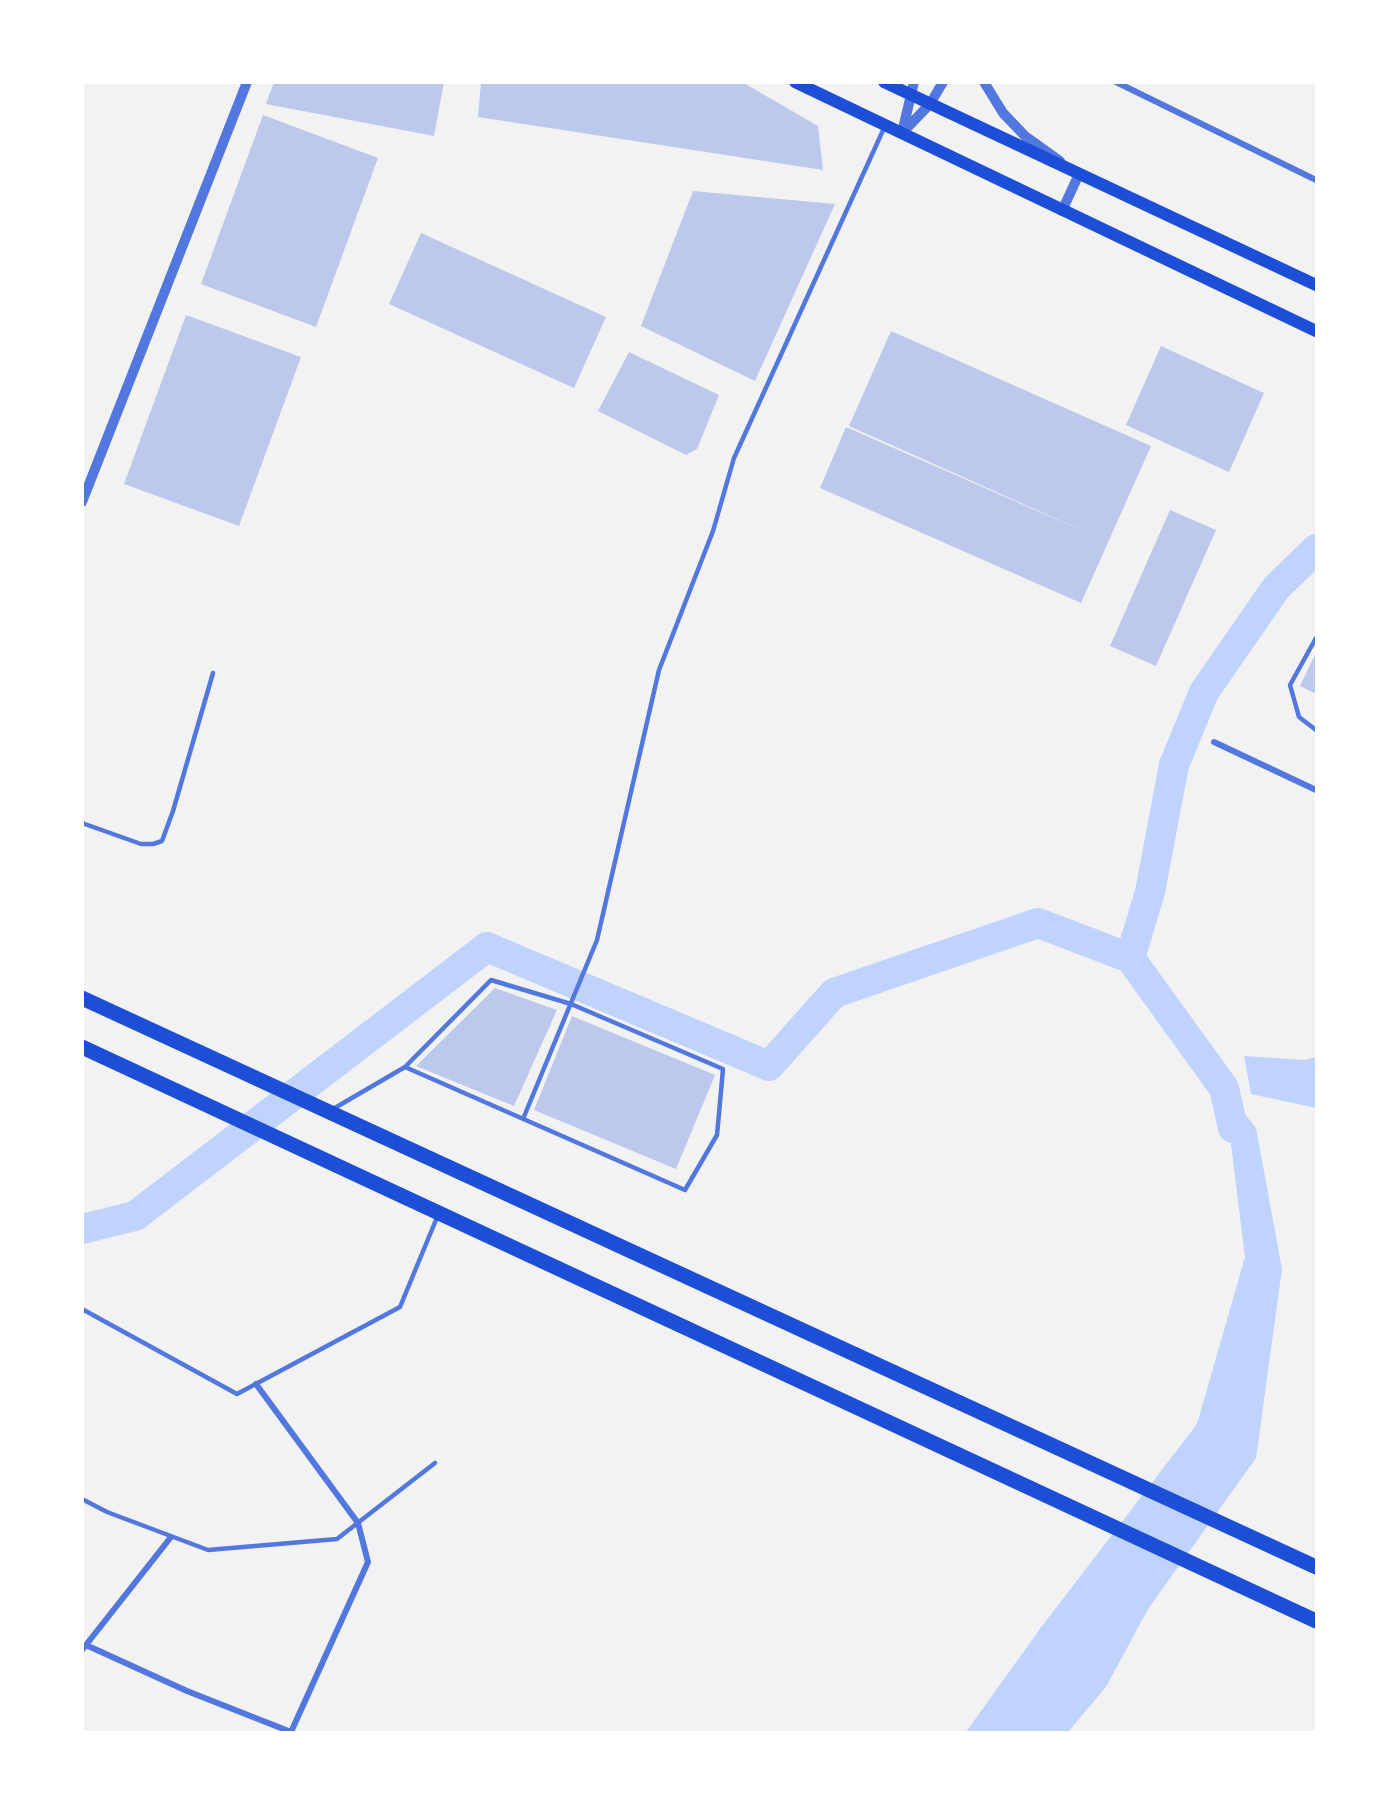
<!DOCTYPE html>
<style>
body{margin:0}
#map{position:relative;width:1399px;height:1815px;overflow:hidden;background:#f2f2f2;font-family:"Times New Roman",serif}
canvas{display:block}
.frame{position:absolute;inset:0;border:84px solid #fff;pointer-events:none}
</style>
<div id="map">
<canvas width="1399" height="1815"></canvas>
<div class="frame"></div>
</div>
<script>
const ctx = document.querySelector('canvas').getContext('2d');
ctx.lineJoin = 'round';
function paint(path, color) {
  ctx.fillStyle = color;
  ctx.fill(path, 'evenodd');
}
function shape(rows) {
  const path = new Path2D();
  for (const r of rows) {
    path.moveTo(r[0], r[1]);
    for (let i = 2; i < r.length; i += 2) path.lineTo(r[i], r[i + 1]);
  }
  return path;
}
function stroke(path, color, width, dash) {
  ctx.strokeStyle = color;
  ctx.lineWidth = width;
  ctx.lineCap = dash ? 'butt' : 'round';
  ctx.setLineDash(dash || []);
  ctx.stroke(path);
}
paint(shape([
 [1244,1056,1305,1060,1316,1057,1316,1108,1251,1094],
 [1224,1088,1256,1128,1282,1269,1256,1458,1148,1609,1106,1687,1068,1732,966,1732,1042,1626,1197,1424,1245,1257]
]), '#bfd3fe');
stroke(shape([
 [1130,958,1150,892,1174,765,1204,692,1276,588,1316,549],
 [82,1229,135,1216,487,947,769,1066,834,993,1038,923,1130,958,1224,1088,1233,1128]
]), '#bfd3fe', 30);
paint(shape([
 [274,82,444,82,434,136,266,104],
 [481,82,742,82,818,126,823,170,478,117],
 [263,115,378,158,316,327,201,284],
 [693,191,835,204,755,381,641,326],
 [421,233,606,317,574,388,389,304],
 [186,315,301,357,239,526,124,484],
 [891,331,1151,446,1081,603,820,488,846,427,1099,538,849,426],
 [1161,346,1264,393,1229,472,1126,425],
 [629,352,719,395,697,449,686,455,598,411],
 [1170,510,1216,530,1156,666,1110,646],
 [1316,653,1316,694,1300,686],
 [495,988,557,1010,514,1106,416,1066],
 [572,1016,715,1075,676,1169,534,1110]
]), '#bdc9ec');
stroke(shape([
 [1316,638,1290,685,1299,717,1316,730],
 [82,823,141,844,153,844,162,841,173,811,213,673],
 [333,1109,405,1067,685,1190,717,1135,723,1069,571,1004,491,980,405,1067],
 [523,1119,597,940,659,670,713,531,734,458,885,126],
 [82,1309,237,1394,400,1307,438,1215],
 [82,1499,107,1512,208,1550,337,1539,435,1463]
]), '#5277de', 4.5);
stroke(shape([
 [1116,82,1316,180],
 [1214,742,1316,790],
 [256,1384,358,1523,368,1562,291,1732],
 [86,1645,187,1691,291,1732],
 [82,1650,171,1537]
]), '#5277de', 6);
stroke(shape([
 [984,82,1003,113,1025,136,1060,161],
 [902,133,930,104,943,82],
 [902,133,914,82],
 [1062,211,1079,174,1073,170],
 [82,502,247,82]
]), '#5277de', 10);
stroke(shape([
 [795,82,1316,331],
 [884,82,1316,285]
]), '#1d4ed8', 12);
stroke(shape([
 [82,998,1316,1567],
 [82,1047,1316,1621]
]), '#1d4ed8', 15);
</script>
